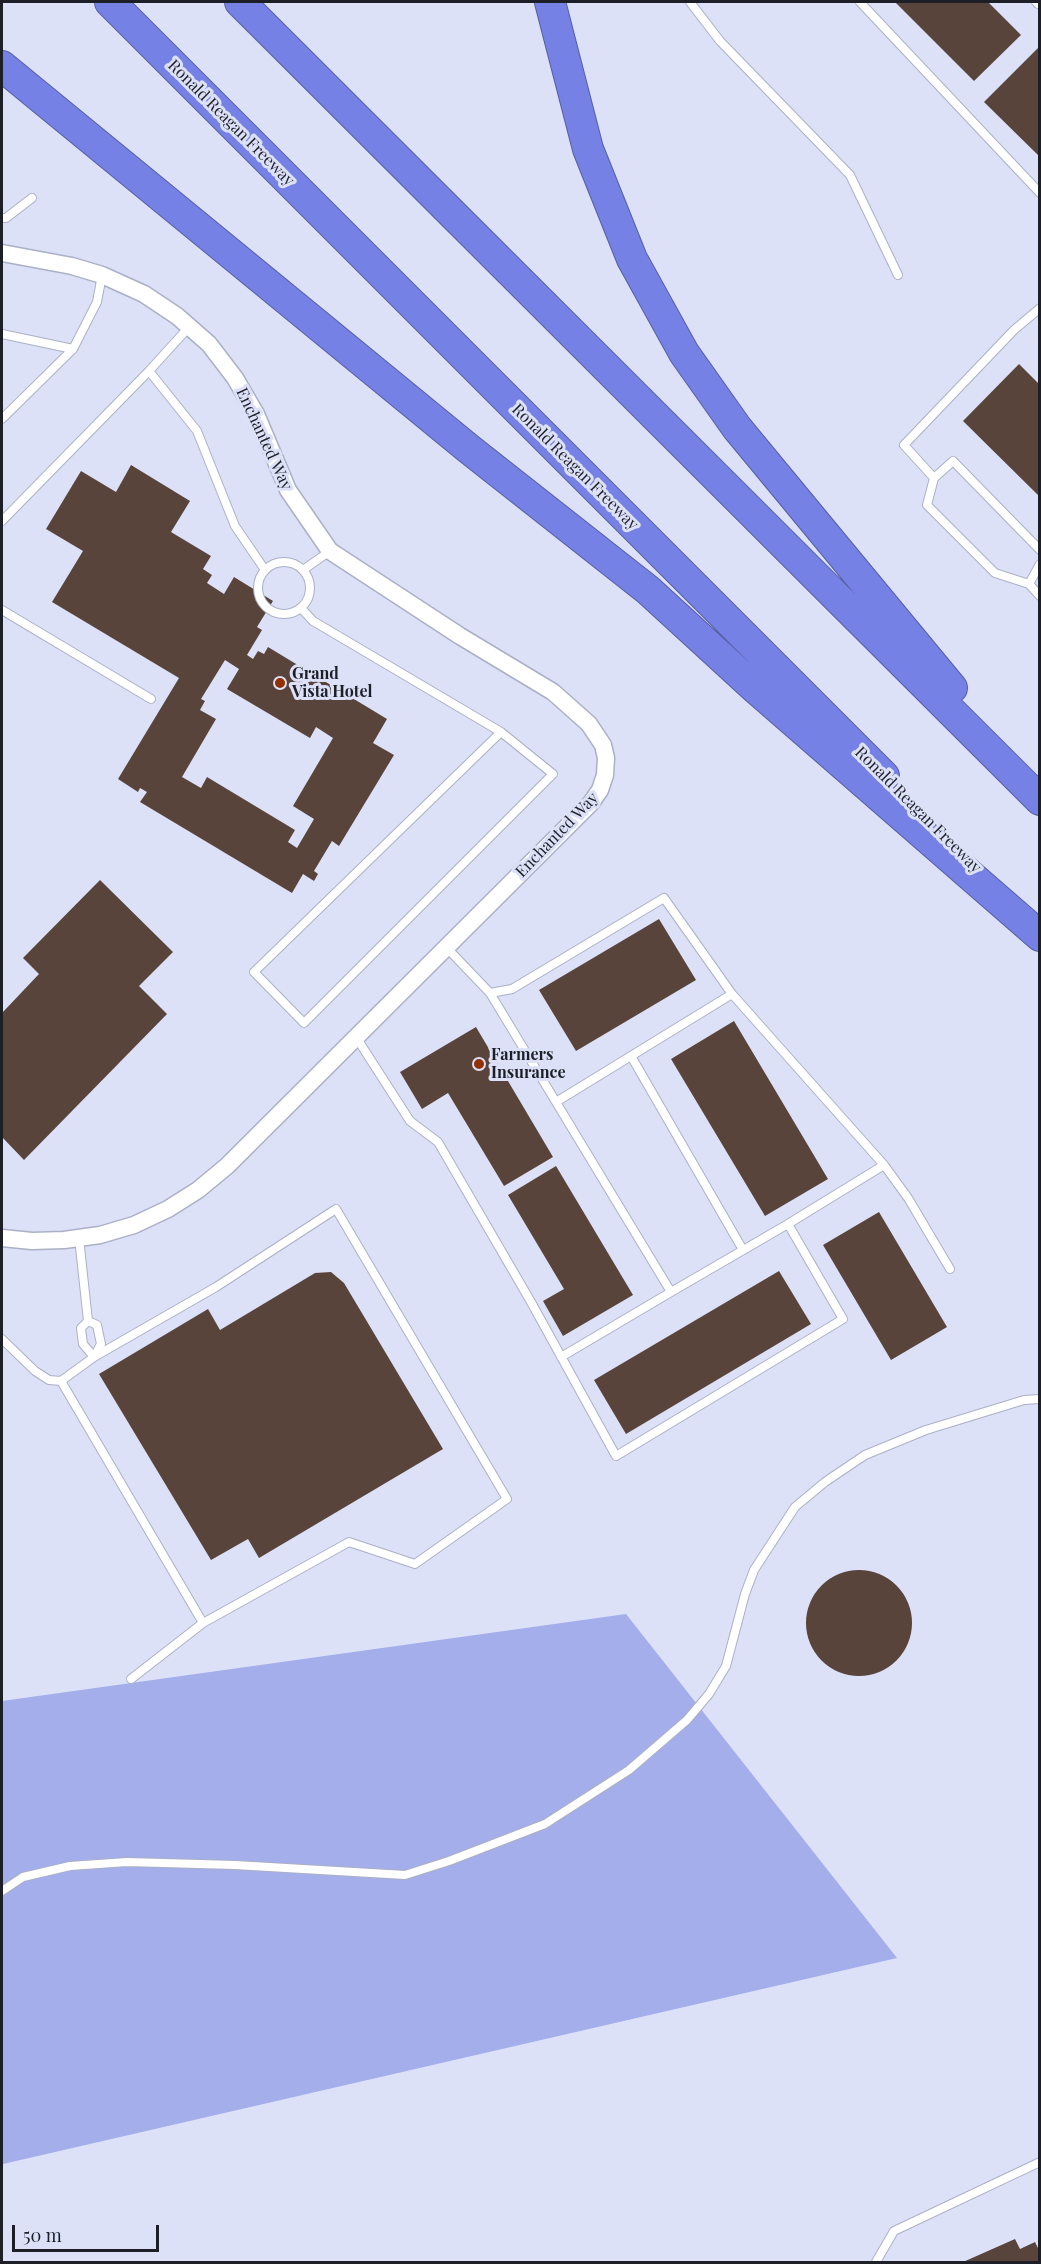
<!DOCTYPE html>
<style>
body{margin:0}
#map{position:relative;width:1041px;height:2264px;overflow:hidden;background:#dce1f8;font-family:"Playfair Display",serif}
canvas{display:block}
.frame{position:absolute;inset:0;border:3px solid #1d1f27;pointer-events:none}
.scale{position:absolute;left:12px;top:2225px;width:147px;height:27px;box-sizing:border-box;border:3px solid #1d1f27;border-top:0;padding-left:8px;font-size:18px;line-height:21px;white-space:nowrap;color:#1d1f27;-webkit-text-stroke:4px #dce1f8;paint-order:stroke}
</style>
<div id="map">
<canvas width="1041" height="2264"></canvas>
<div class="frame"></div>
<div class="scale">50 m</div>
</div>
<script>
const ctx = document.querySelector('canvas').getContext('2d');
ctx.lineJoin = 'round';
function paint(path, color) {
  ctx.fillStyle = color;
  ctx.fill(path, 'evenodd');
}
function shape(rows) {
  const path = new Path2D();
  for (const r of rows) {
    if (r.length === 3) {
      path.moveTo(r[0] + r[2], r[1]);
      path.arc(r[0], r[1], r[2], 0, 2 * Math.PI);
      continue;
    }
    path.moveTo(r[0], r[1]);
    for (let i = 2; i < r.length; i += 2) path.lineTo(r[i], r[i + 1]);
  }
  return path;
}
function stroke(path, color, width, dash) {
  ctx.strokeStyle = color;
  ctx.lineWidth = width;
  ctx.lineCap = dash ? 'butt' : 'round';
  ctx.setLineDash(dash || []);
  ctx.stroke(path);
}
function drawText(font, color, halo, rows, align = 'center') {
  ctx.font = font + ' "Playfair Display",serif';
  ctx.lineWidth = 6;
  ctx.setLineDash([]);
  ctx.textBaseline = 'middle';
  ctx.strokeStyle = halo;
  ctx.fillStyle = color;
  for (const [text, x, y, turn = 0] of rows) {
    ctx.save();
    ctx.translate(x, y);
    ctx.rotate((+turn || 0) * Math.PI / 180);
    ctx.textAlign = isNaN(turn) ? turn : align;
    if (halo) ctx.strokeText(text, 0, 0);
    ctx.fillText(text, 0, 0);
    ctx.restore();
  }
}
paint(shape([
 [626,1614,897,1958,3,2164,2,2166,2,1701]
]), '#a3aeeb');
paint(shape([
 [895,2,988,2,1021,35,974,81],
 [1040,46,1040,157,984,102],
 [1019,364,1040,385,1040,497,963,421],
 [131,465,190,501,171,532,211,556,203,569,212,575,207,583,224,594,234,577,273,601,257,627,262,630,247,655,253,659,258,651,264,654,268,647,387,719,373,743,394,755,339,846,332,841,314,871,318,874,314,881,303,874,292,893,140,802,147,792,140,788,138,792,118,779,179,678,52,602,83,551,46,529,81,471,116,492],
 [225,660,239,669,227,689,310,738,316,727,333,738,293,806,314,819,297,848,288,842,295,830,207,777,201,788,182,777,216,719,200,710,205,701,201,699],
 [100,880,173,952,139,986,167,1014,24,1160,2,1137,2,1013,39,974,23,958],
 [659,919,696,980,576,1051,539,990],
 [734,1021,828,1179,765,1216,671,1059],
 [476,1027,553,1157,504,1186,448,1093,422,1109,400,1072],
 [556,1166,633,1295,563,1336,543,1301,564,1289,508,1195],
 [879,1212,947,1327,891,1360,823,1245],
 [779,1271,811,1324,626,1434,594,1380],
 [331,1272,344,1283,443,1449,259,1558,248,1539,211,1560,99,1374,208,1309,220,1330,315,1273],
 [859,1623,53],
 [1015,2239,1020,2249,1035,2242,1040,2252,1040,2262,963,2262]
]), '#59443c');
const lane = shape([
 [690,2,720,41,850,175,898,275],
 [860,2,1040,193],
 [1036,2,1038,4,1040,2],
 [2,218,6,218,32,198],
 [2,334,73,349],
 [149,371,189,327],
 [2,419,73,349,97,302,102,275],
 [934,478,904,445,1014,330,1040,308],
 [2,521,149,371,197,431,235,526,265,570],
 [1040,550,953,461,934,478,927,505,995,573,1029,584,1040,596],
 [284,588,26],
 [303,570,330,551],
 [1029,584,1040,564],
 [301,608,313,621,501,732,254,972,304,1023,553,774,501,732],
 [2,610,151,699],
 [490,993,671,1292,561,1357],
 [356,1037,410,1121,438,1142,531,1302,616,1456,843,1319,788,1224,884,1165,732,994,664,898,512,989,490,993,446,947],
 [631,1056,743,1250],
 [556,1102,732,994],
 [884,1165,908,1198,950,1269],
 [79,1238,88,1321,81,1328,83,1344,94,1357],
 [671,1292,788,1224],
 [88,1321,97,1325,101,1344,94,1357,61,1381,203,1623,349,1542,415,1564,507,1499,336,1209,216,1287,94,1357],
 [2,1339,35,1371,49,1380,61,1381],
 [131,1679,203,1623],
 [2,1891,23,1877,70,1866,127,1862,235,1865,405,1875,449,1861,545,1824,629,1770,687,1720,709,1694,726,1666,745,1594,754,1570,795,1507,825,1482,865,1455,926,1430,1024,1400,1040,1399],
 [876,2262,894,2231,1040,2162]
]);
const street = shape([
 [2,253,72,266,102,275,144,294,177,316,209,344,235,378,256,414,288,490,330,551,460,636,553,692,589,724,603,745,606,758,605,775,600,790,591,803,227,1166,198,1190,168,1209,134,1225,100,1235,64,1240,32,1241,2,1238]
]);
const highway = shape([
 [110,2,884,776],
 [240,2,1040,800],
 [550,2,588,149,632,259,684,353,737,428,952,688],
 [2,66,469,449,648,590,755,688,1040,936]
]);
stroke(lane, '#abb0c6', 10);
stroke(street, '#abb0c6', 19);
stroke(highway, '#565fa2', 32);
stroke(lane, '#fff', 8);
stroke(street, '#fff', 16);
stroke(highway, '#7581e5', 30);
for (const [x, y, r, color] of [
 [280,683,6,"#942f00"],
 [479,1064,6,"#942f00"]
]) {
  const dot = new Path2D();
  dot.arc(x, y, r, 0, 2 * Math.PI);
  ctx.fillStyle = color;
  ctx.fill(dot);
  stroke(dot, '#dce1f8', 2);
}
drawText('16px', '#1d1f27', '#dce1f8', [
 ["Ronald Reagan Freeway",231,123,45],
 ["Enchanted Way",264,439,65],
 ["Ronald Reagan Freeway",575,467,45],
 ["Ronald Reagan Freeway",918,810,45],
 ["Enchanted Way",557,835,-46]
]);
drawText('bold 16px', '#1d1f27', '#dce1f8', [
 ["Grand",292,674],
 ["Vista Hotel",292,692],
 ["Farmers",491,1055],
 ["Insurance",491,1073]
], 'left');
</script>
